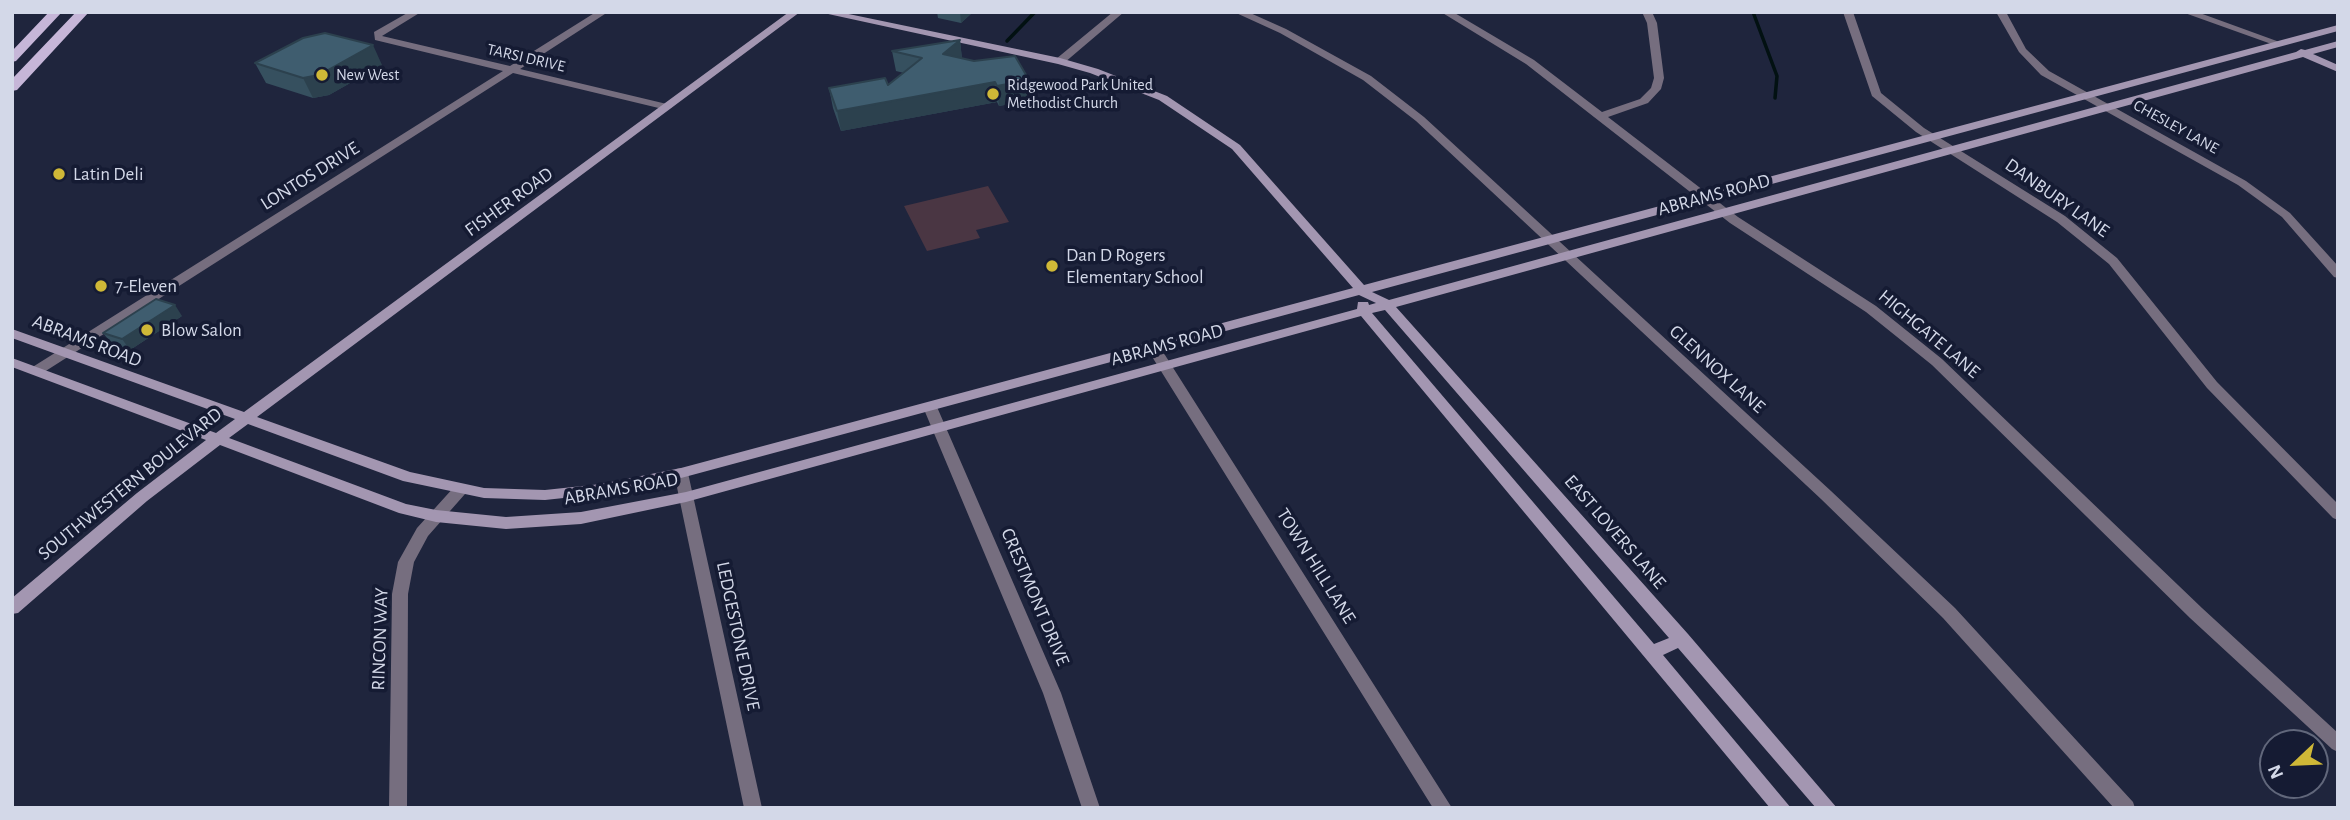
<!DOCTYPE html>
<style>
body{margin:0}
#map{position:relative;width:2350px;height:820px;overflow:hidden;background:#1f253d;font-family:"Alegreya Sans",sans-serif}
canvas{display:block}
.frame{position:absolute;inset:0;border:14px solid #d3d8e8;pointer-events:none}
.north{position:absolute;left:2259px;top:729px;width:70px;height:70px;box-sizing:border-box;background:#151b33;border:2px solid #61677b;border-radius:50%;rotate:247deg;font-size:19px;font-weight:700;line-height:28px;text-align:center;color:#d3d8e8}
.north::after{content:'';display:block;margin:auto;width:24px;height:32px;background:#cfb837;clip-path:polygon(50% 0,100% 100%,50% 72%,0 100%)}
</style>
<div id="map">
<canvas width="2350" height="820"></canvas>
<div class="frame"></div>
<div class="north">N</div>
</div>
<script>
const ctx = document.querySelector('canvas').getContext('2d');
ctx.lineJoin = 'round';
function paint(path, color) {
  ctx.fillStyle = color;
  ctx.fill(path, 'evenodd');
}
function shape(rows) {
  const path = new Path2D();
  for (const r of rows) {
    path.moveTo(r[0], r[1]);
    for (let i = 2; i < r.length; i += 2) path.lineTo(r[i], r[i + 1]);
  }
  return path;
}
function stroke(path, color, width, dash) {
  ctx.strokeStyle = color;
  ctx.lineWidth = width;
  ctx.lineCap = dash ? 'butt' : 'round';
  ctx.setLineDash(dash || []);
  ctx.stroke(path);
}
function drawText(font, color, halo, rows, align = 'center') {
  ctx.font = font + ' "Alegreya Sans",sans-serif';
  ctx.lineWidth = 7;
  ctx.setLineDash([]);
  ctx.textBaseline = 'middle';
  ctx.strokeStyle = halo;
  ctx.fillStyle = color;
  for (const [text, x, y, turn = 0] of rows) {
    ctx.save();
    ctx.translate(x, y);
    ctx.rotate((+turn || 0) * Math.PI / 180);
    ctx.textAlign = isNaN(turn) ? turn : align;
    if (halo) ctx.strokeText(text, 0, 0);
    ctx.fillText(text, 0, 0);
    ctx.restore();
  }
}
paint(shape([
 [988,186,1009,222,976,230,980,238,927,251,904,206]
]), '#4a3643');
stroke(shape([
 [1753,12,1777,76,1775,98],
 [1007,41,1035,12]
]), '#021112', 3.5);
paint(shape([
 [409,12,421,12,382,36,510,66,596,12,608,12,520,69,671,105,672,107,667,110,513,73,41,374,31,374,29,371,31,368,503,71,375,40,374,32,409,12],
 [1113,12,1124,12,1064,63,1056,63,1056,59,1113,12],
 [1234,12,1248,12,1286,29,1371,76,1424,117,1831,491,1955,608,2133,802,2135,808,2114,808,1943,618,1821,499,1416,121,1363,80,1280,33,1234,12],
 [1441,12,1453,12,1534,60,1602,112,1640,99,1651,88,1654,78,1647,23,1642,12,1652,12,1657,23,1664,78,1661,89,1648,103,1608,117,1738,217,1876,306,1942,359,2202,608,2338,733,2338,752,2332,749,2190,618,1932,365,1866,312,1730,223,1526,64,1441,12],
 [1843,12,1853,12,1881,93,1924,128,2065,216,2117,258,2217,382,2338,504,2338,520,2333,518,2207,388,2109,264,2057,222,1916,132,1872,96,1843,12],
 [1996,12,2006,12,2026,49,2049,71,2246,181,2290,213,2338,266,2338,278,2334,277,2282,217,2238,185,2041,75,2019,52,1996,12],
 [2182,12,2197,12,2285,44,2277,46,2182,12],
 [1153,343,1158,344,1452,808,1433,808,1146,347,1153,343],
 [930,402,937,407,1061,693,1100,808,1082,808,1043,693,923,407,930,402],
 [681,468,686,469,688,473,762,808,744,808,674,473,676,469,681,468],
 [460,485,465,486,467,490,465,494,428,536,414,562,408,594,407,808,389,808,392,594,398,562,417,528,455,486,460,485]
]), '#766e7f');
paint(shape([
 [789,12,800,12,257,417,410,472,484,488,545,490,601,484,681,468,1353,288,1232,149,1159,100,1090,73,1058,64,819,12,839,12,1060,58,1098,69,1167,96,1240,145,1364,285,2338,25,2338,31,1372,292,1389,300,2296,52,2301,49,2305,50,2338,41,2338,47,2313,54,2338,65,2338,72,2303,57,1396,307,1688,634,1837,808,1816,808,1678,648,1663,655,1791,808,1770,808,1361,316,686,502,581,524,506,529,436,522,399,513,220,445,147,501,18,613,12,614,12,598,137,493,206,440,12,367,12,358,216,433,235,419,12,338,12,329,244,412,789,12],
 [1359,295,1376,303,1369,305,1368,302,1358,302,1357,309,686,492,581,512,506,517,436,510,406,504,229,438,248,424,403,481,484,498,545,500,601,494,681,478,1359,295],
 [1385,310,1669,638,1654,644,1372,313,1385,310]
]), '#a396b1');
paint(shape([
 [49,12,62,12,16,61,12,62,12,51,49,12],
 [76,12,89,12,17,90,12,91,12,79,76,12]
]), '#c6b6d8');
paint(shape([
 [937,12,973,12,961,23,938,18],
 [960,40,962,59,1029,80,1031,100,999,106,997,102,841,131,833,108,829,88,888,85,904,73,896,71,892,51],
 [255,63,382,65,329,95,313,98,266,83],
 [182,316,130,350,112,344,103,333]
]), '#36505f');
paint(shape([
 [960,12,973,12,961,23],
 [960,40,962,60,943,54],
 [373,45,382,65,329,95,313,98,303,78],
 [1029,80,1031,100,999,106,997,86],
 [995,82,997,102,841,131,837,111],
 [175,305,182,316,130,350,122,339]
]), '#2c414e');
const building = shape([
 [325,33,373,45,319,75,303,78,255,63,303,38,325,33],
 [960,40,943,54,974,61,1015,56,1029,80,997,86,995,82,837,111,829,88,885,78,888,85,922,58,892,51,960,40],
 [156,299,175,305,122,339,103,333,156,299]
]);
paint(building, '#3f5d6f');
stroke(building, '#2c414e', 2);
for (const [x, y, r, color] of [
 [322,75,7,"#cfb837"],
 [993,94,7,"#cfb837"],
 [59,174,7,"#cfb837"],
 [1052,266,7,"#cfb837"],
 [101,286,7,"#cfb837"],
 [147,330,7,"#cfb837"]
]) {
  const dot = new Path2D();
  dot.arc(x, y, r, 0, 2 * Math.PI);
  ctx.fillStyle = color;
  ctx.fill(dot);
  stroke(dot, '#151b33', 2.5);
}
drawText('16px', '#d3d8e8', '#151b33', [
 ["TARSI DRIVE",526,58,13],
 ["CHESLEY LANE",2176,127,29]
]);
drawText('16px', '#d3d8e8', '#151b33', [
 ["New West",336,75],
 ["Ridgewood Park United",1007,85],
 ["Methodist Church",1007,103]
], 'left');
drawText('19px', '#d3d8e8', '#151b33', [
 ["Latin Deli",73,174],
 ["Dan D Rogers",1066,255],
 ["Elementary School",1066,277],
 ["7-Eleven",115,286],
 ["Blow Salon",161,330]
], 'left');
drawText('19px', '#d3d8e8', '#151b33', [
 ["LONTOS DRIVE",310,176,-32],
 ["ABRAMS ROAD",1714,195,-15],
 ["DANBURY LANE",2057,198,35],
 ["FISHER ROAD",509,202,-36],
 ["HIGHGATE LANE",1929,334,40],
 ["ABRAMS ROAD",87,341,21],
 ["ABRAMS ROAD",1167,345,-15],
 ["GLENNOX LANE",1717,369,42],
 ["SOUTHWESTERN BOULEVARD",130,484,-39],
 ["ABRAMS ROAD",621,489,-10],
 ["EAST LOVERS LANE",1615,532,49],
 ["TOWN HILL LANE",1316,566,58],
 ["CRESTMONT DRIVE",1035,597,67],
 ["LEDGESTONE DRIVE",738,636,78],
 ["RINCON WAY",380,639,-88]
]);
</script>
